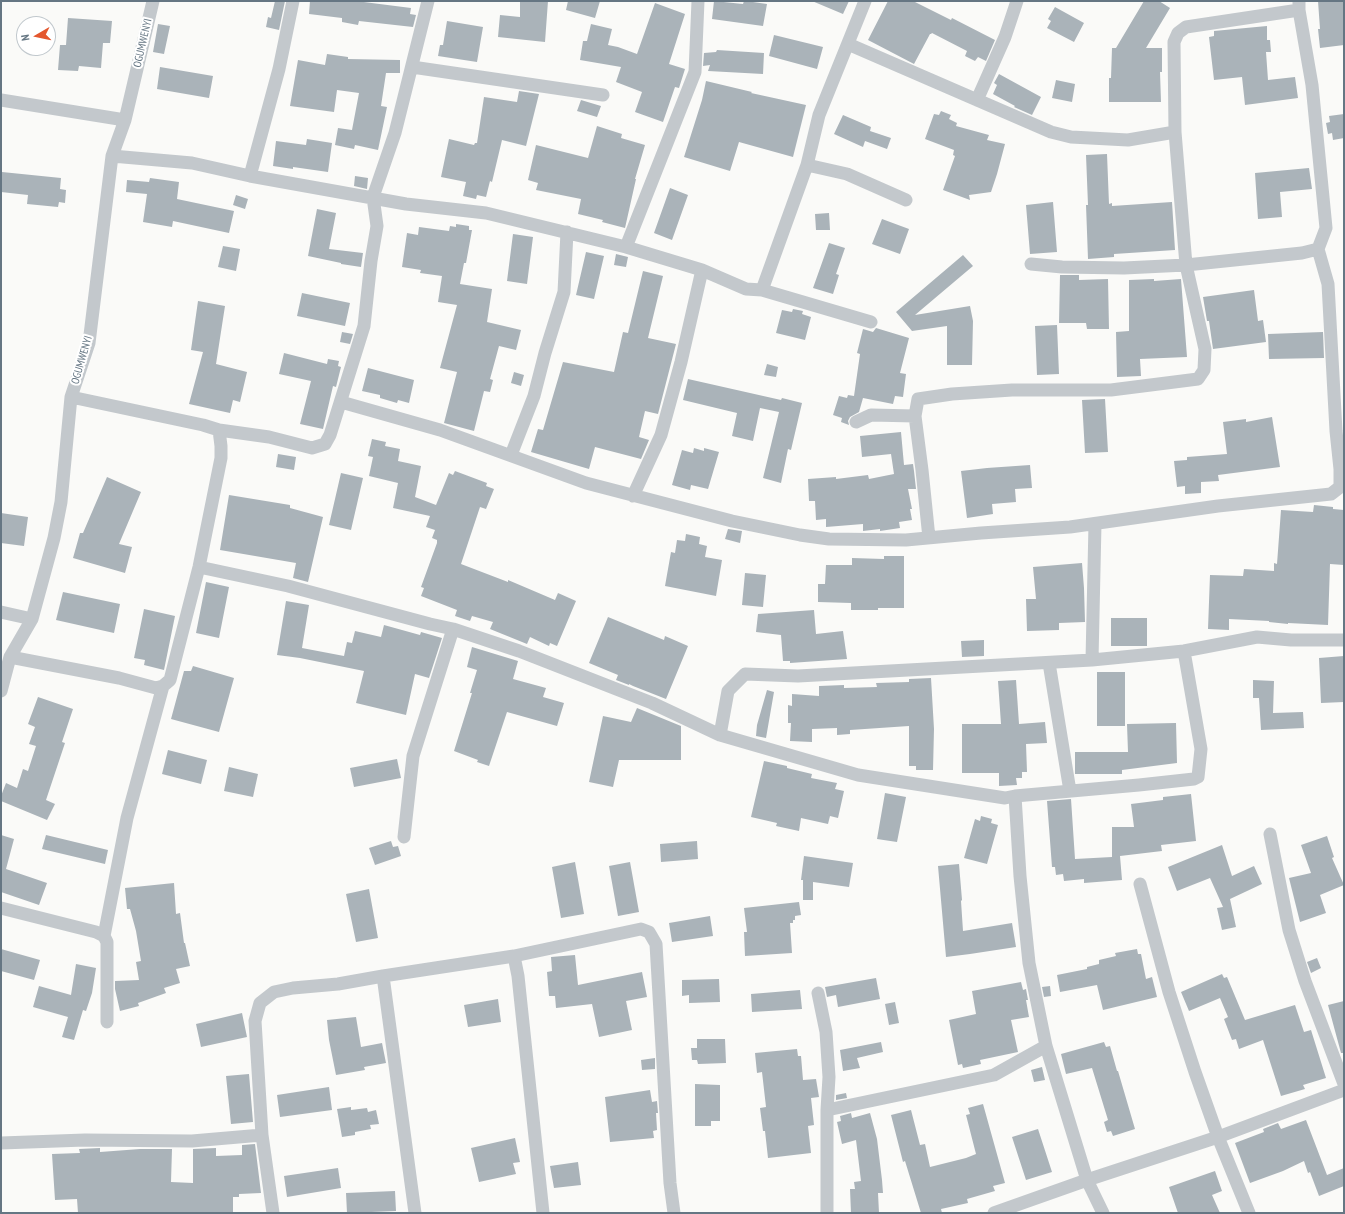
<!DOCTYPE html>
<style>
body{margin:0}
#map{position:relative;width:1345px;height:1214px;overflow:hidden;background:#fafaf8;font-family:"PT Sans Narrow",sans-serif}
canvas{display:block}
.frame{position:absolute;inset:0;border:2px solid #657683;pointer-events:none}
.north{position:absolute;left:16px;top:16px;width:40px;height:40px;box-sizing:border-box;background:#fff;border:1px solid #c1c8cd;border-radius:50%;rotate:261deg;font-size:11px;font-weight:700;line-height:16px;text-align:center;color:#657683}
.north::after{content:'';display:block;margin:auto;width:14px;height:18px;background:#e4572e;clip-path:polygon(50% 0,100% 100%,50% 72%,0 100%)}
</style>
<div id="map">
<canvas width="1345" height="1214"></canvas>
<div class="frame"></div>
<div class="north">N</div>
</div>
<script>
const ctx = document.querySelector('canvas').getContext('2d');
ctx.lineJoin = 'round';
function paint(path, color) {
  ctx.fillStyle = color;
  ctx.fill(path, 'evenodd');
}
function shape(rows) {
  const path = new Path2D();
  for (const r of rows) {
    path.moveTo(r[0], r[1]);
    for (let i = 2; i < r.length; i += 2) path.lineTo(r[i], r[i + 1]);
  }
  return path;
}
function stroke(path, color, width, dash) {
  ctx.strokeStyle = color;
  ctx.lineWidth = width;
  ctx.lineCap = dash ? 'butt' : 'round';
  ctx.setLineDash(dash || []);
  ctx.stroke(path);
}
function drawText(font, color, halo, rows, align = 'center') {
  ctx.font = font + ' "PT Sans Narrow",sans-serif';
  ctx.lineWidth = 4;
  ctx.setLineDash([]);
  ctx.textBaseline = 'middle';
  ctx.strokeStyle = halo;
  ctx.fillStyle = color;
  for (const [text, x, y, turn = 0] of rows) {
    ctx.save();
    ctx.translate(x, y);
    ctx.rotate((+turn || 0) * Math.PI / 180);
    ctx.textAlign = isNaN(turn) ? turn : align;
    if (halo) ctx.strokeText(text, 0, 0);
    ctx.fillText(text, 0, 0);
    ctx.restore();
  }
}
paint(shape([
 [275,1,285,1,279,30,266,27,268,17,271,18],
 [310,1,356,1,411,8,410,14,416,15,413,27,359,21,358,25,342,22,342,18,309,14],
 [520,1,548,1,545,42,498,37,500,15,520,17],
 [568,1,600,1,595,18,566,10],
 [714,1,743,4,744,1,746,1,767,4,763,26,712,19],
 [812,1,849,1,843,14],
 [888,1,913,1,951,20,952,18,995,40,986,61,978,57,975,61,965,56,967,51,932,33,931,34,930,34,914,64,868,40],
 [1144,1,1159,1,1170,8,1146,48,1162,48,1162,72,1160,72,1161,102,1109,102,1109,78,1111,78,1112,48,1116,48],
 [1318,1,1344,1,1344,45,1320,48,1318,29,1320,29],
 [655,3,685,14,669,64,685,69,679,88,675,87,663,122,635,112,642,92,616,82,621,67,580,60,583,41,587,41,591,24,612,29,608,45,618,47,637,54],
 [1055,7,1084,23,1074,42,1047,28,1051,21,1048,19],
 [68,18,112,21,110,43,103,43,101,68,79,66,78,71,58,70,60,45,66,45],
 [447,21,483,27,477,62,438,56,440,45,443,45],
 [158,24,170,26,164,54,153,52],
 [1267,26,1267,40,1270,40,1271,52,1266,52,1268,80,1295,77,1298,98,1245,105,1242,77,1214,80,1209,37,1214,36,1214,31],
 [774,35,823,47,817,69,769,56],
 [717,50,764,53,763,74,708,71,710,65,703,66,704,53,716,52],
 [327,54,348,57,348,59,400,60,400,73,386,73,381,106,387,107,378,150,355,145,354,149,335,145,338,128,352,130,359,93,337,90,334,112,290,106,298,60,325,65],
 [160,67,213,76,209,98,157,89],
 [999,74,1041,97,1032,115,1014,107,1015,106,993,94,997,85,994,83],
 [1056,80,1075,84,1072,102,1052,98],
 [706,81,752,92,751,93,806,105,793,157,739,142,730,171,684,157,702,100],
 [519,91,539,94,526,146,502,140,492,182,490,181,486,197,477,195,476,199,463,196,466,182,441,177,449,139,474,145,475,143,477,143,484,97,517,102],
 [581,100,601,106,597,117,577,111],
 [941,111,951,115,949,119,957,123,956,126,989,135,987,140,1005,144,997,174,991,192,969,195,970,200,943,190,955,156,953,155,954,150,925,139,934,114,939,115],
 [1344,114,1344,138,1333,140,1332,133,1328,134,1326,123,1330,122,1329,116],
 [843,115,871,127,870,131,891,138,887,149,865,141,863,147,834,134],
 [597,126,622,134,621,138,645,145,635,179,636,179,625,228,602,222,603,220,578,214,581,199,536,190,538,183,528,180,536,145,588,158],
 [307,139,332,143,328,172,293,167,293,169,273,166,276,141,306,145],
 [1107,154,1109,204,1112,203,1112,206,1172,202,1175,250,1114,254,1114,257,1088,259,1086,205,1088,205,1086,155],
 [1309,168,1312,189,1280,192,1282,217,1258,219,1255,173],
 [2,172,61,178,60,189,66,190,65,203,59,202,58,207,27,204,28,195,1,192],
 [355,176,368,178,367,189,354,186],
 [150,178,179,182,177,199,234,211,229,233,173,221,172,227,143,222,147,194,126,192,127,180,149,182],
 [670,188,688,195,672,240,654,233],
 [236,195,248,199,245,209,233,205],
 [1053,202,1057,252,1030,254,1026,205],
 [317,209,336,213,329,249,363,253,361,267,341,264,341,263,308,256],
 [829,213,830,230,816,230,815,214],
 [882,219,909,229,900,254,872,244],
 [456,224,469,226,469,230,472,230,466,263,464,263,460,284,492,289,487,322,521,330,516,350,499,346,490,379,493,380,490,392,484,391,474,431,444,423,457,372,440,368,457,305,438,302,442,276,420,273,421,270,402,267,407,233,418,235,419,227,449,231,450,226,456,227],
 [513,234,533,237,527,284,507,281],
 [829,243,845,248,836,274,839,275,833,294,813,288],
 [223,246,240,249,236,271,218,267],
 [586,252,604,256,594,299,576,295],
 [616,254,628,257,626,267,614,265],
 [963,255,973,266,915,315,970,306,973,321,972,365,947,365,947,326,912,331,896,312],
 [643,271,663,276,648,338,676,344,658,414,645,411,639,437,649,440,641,459,595,447,589,469,531,452,538,429,543,430,563,362,614,372,623,332,628,333],
 [1060,275,1079,275,1079,280,1108,279,1109,329,1087,329,1086,323,1059,323],
 [1154,279,1154,281,1181,279,1187,357,1140,359,1141,376,1117,377,1116,332,1129,331,1129,280],
 [1254,290,1258,321,1263,320,1266,342,1213,349,1209,321,1207,321,1203,297],
 [302,293,350,303,345,326,297,316],
 [198,301,225,306,216,364,247,372,240,402,233,400,230,413,189,404,203,352,191,350],
 [793,309,803,311,802,314,811,317,805,340,776,333,782,310,792,312],
 [1057,325,1059,374,1037,375,1035,326],
 [876,328,909,338,900,373,906,374,903,397,895,396,893,404,863,398,859,412,850,417,848,421,849,425,841,422,842,418,833,415,839,396,847,398,848,395,854,396,860,354,857,353,863,329,873,332],
 [342,332,353,334,350,344,340,342],
 [1323,332,1324,358,1269,359,1268,334],
 [284,353,327,364,328,359,339,361,338,366,341,367,336,387,333,386,323,429,300,424,311,381,279,374],
 [767,364,778,367,776,377,764,375],
 [368,368,414,380,409,403,398,400,397,403,380,398,380,395,362,391],
 [514,372,524,375,521,386,511,383],
 [688,379,781,400,782,398,802,403,791,450,788,449,781,483,763,478,779,412,760,408,753,441,732,436,737,413,683,400],
 [1105,399,1108,452,1085,453,1082,400],
 [1272,417,1280,467,1218,475,1219,481,1201,482,1201,493,1185,494,1185,486,1177,487,1174,461,1187,460,1187,457,1227,454,1223,422,1246,419,1246,422],
 [901,432,904,465,913,464,914,471,916,489,908,489,912,509,910,509,912,520,899,522,900,528,880,531,880,529,863,531,863,524,826,527,826,519,816,520,815,501,809,501,808,479,836,477,836,479,868,475,869,479,894,474,891,454,862,457,860,436],
 [372,439,386,442,385,446,400,449,398,461,421,466,415,497,436,505,449,473,453,475,455,471,487,483,486,486,494,489,486,509,480,507,461,564,508,582,508,580,555,600,558,593,576,601,557,646,550,643,549,646,530,637,527,644,490,629,493,622,472,616,470,621,455,616,457,610,421,596,424,588,421,587,437,543,437,540,432,538,435,530,426,527,430,516,393,508,398,483,369,476,373,457,368,456],
 [694,448,704,451,704,448,719,452,708,489,691,485,690,490,672,485,682,450,693,453],
 [278,454,296,457,294,470,276,467],
 [1030,465,1032,488,1015,489,1016,502,992,504,993,514,967,518,961,471,987,468],
 [341,473,363,478,351,530,329,525],
 [107,477,141,492,119,544,132,547,125,573,73,558,80,533,83,533],
 [229,495,290,505,290,508,323,517,308,582,293,578,296,563,220,550],
 [1314,505,1333,507,1333,509,1344,510,1344,565,1330,564,1328,625,1288,623,1288,624,1269,622,1269,621,1229,619,1229,630,1208,629,1210,575,1243,576,1244,569,1274,571,1274,563,1277,564,1281,510,1313,512],
 [1,513,28,517,24,546,1,543],
 [728,529,742,531,740,543,725,539],
 [686,534,700,537,699,544,707,546,705,557,722,560,716,596,665,586,671,552,675,553,677,540,685,541],
 [884,556,904,556,904,608,878,608,878,610,851,610,851,603,818,602,818,584,825,584,826,565,852,565,852,558,884,559],
 [1082,563,1084,588,1085,622,1059,623,1059,630,1027,631,1026,599,1036,599,1033,567],
 [745,573,766,575,763,607,742,605],
 [206,582,229,587,219,638,196,633],
 [63,592,120,604,114,633,56,620],
 [286,601,309,605,302,648,344,656,347,642,352,643,355,631,381,637,384,625,420,635,421,632,442,638,429,678,415,674,406,715,356,703,364,671,300,658,277,655],
 [144,609,175,616,164,670,144,665,145,660,134,658],
 [814,610,816,634,843,631,847,659,790,663,790,661,783,661,781,635,756,632,758,614],
 [608,617,664,640,665,636,688,646,666,699,633,686,629,684,629,685,616,680,618,675,589,663],
 [1111,618,1147,618,1147,646,1111,646],
 [984,640,984,656,962,657,961,641],
 [472,647,518,661,513,679,546,688,543,697,564,703,557,726,507,712,489,766,477,762,478,760,454,751,472,693,470,693,477,670,467,667],
 [1344,656,1344,702,1321,703,1319,658],
 [193,666,234,678,219,732,171,719,184,671,191,671],
 [1097,672,1125,672,1125,726,1097,726],
 [931,678,934,729,933,770,916,770,916,766,909,766,909,726,850,730,850,734,837,735,837,728,812,729,812,742,790,741,791,723,788,723,788,705,792,706,792,694,819,696,819,686,844,685,844,688,877,687,876,683,909,682,909,679],
 [1016,680,1019,724,1045,722,1047,743,1026,744,1027,772,1022,772,1022,778,1016,778,1017,785,999,786,999,773,962,773,962,724,1001,724,998,681],
 [1253,680,1274,681,1273,713,1303,712,1304,728,1261,730,1259,698,1253,698],
 [767,690,774,692,766,738,756,736,757,725],
 [38,697,73,709,62,742,65,743,46,800,55,804,47,820,1,801,1,796,6,783,17,788,23,769,28,771,36,746,29,744,35,727,28,724],
 [637,708,681,726,681,760,619,760,613,787,589,782,603,716,631,722],
 [1176,723,1177,763,1122,770,1122,774,1075,774,1075,752,1128,752,1127,724],
 [168,750,207,760,201,784,162,774],
 [397,759,401,778,354,787,350,768],
 [764,761,787,766,787,768,812,774,811,778,837,783,835,789,844,791,838,818,830,816,828,824,801,818,799,831,776,826,777,823,751,817],
 [229,767,258,774,253,797,224,791],
 [885,793,906,797,897,842,877,839],
 [1191,794,1196,841,1161,845,1162,851,1120,856,1122,880,1084,883,1084,879,1064,881,1063,874,1056,875,1055,867,1052,867,1047,801,1071,799,1075,859,1112,857,1112,827,1134,827,1131,804,1163,800,1163,797],
 [981,816,992,819,991,823,998,825,987,864,964,858,975,819,980,821],
 [1,835,14,839,6,869,47,883,39,905,1,892],
 [46,835,108,850,105,864,42,849],
 [1327,836,1334,857,1332,858,1344,885,1320,895,1326,913,1300,922,1289,878,1311,873,1301,845],
 [391,841,393,847,398,846,401,856,375,865,369,848],
 [697,841,698,859,661,862,660,844],
 [1222,845,1232,876,1254,866,1262,884,1230,899,1236,927,1222,930,1217,908,1223,907,1210,878,1177,891,1168,867],
 [804,856,853,863,849,887,813,882,813,900,803,900,803,880,801,880],
 [575,862,584,914,561,918,552,867],
 [630,862,639,912,618,916,609,866],
 [959,864,962,900,961,901,963,931,1012,923,1016,947,970,954,946,957,938,866],
 [174,883,176,914,180,913,184,943,185,943,190,966,176,969,180,983,164,988,166,993,138,1003,139,1006,120,1011,115,989,115,981,139,980,136,962,141,961,136,931,130,909,127,909,125,888],
 [369,889,378,938,356,942,346,894],
 [799,902,801,915,795,916,795,920,793,920,793,923,790,923,792,953,745,956,744,932,747,932,744,908],
 [710,916,713,936,672,942,669,923],
 [1,949,40,960,34,980,1,971],
 [1137,949,1138,954,1141,954,1146,979,1152,977,1157,997,1103,1010,1097,985,1060,992,1057,975,1087,969,1087,967,1099,964,1099,960,1116,956,1115,953],
 [575,955,578,985,642,972,647,997,626,1001,632,1030,599,1037,592,1004,556,1008,555,996,549,996,547,972,552,971,551,957],
 [1317,958,1321,968,1311,973,1307,962],
 [76,964,96,968,92,993,86,1011,83,1010,74,1040,62,1037,68,1017,33,1007,39,986,71,995],
 [1222,974,1224,978,1227,977,1245,1020,1295,1005,1304,1032,1311,1030,1326,1078,1303,1085,1305,1089,1281,1096,1263,1040,1239,1049,1236,1039,1232,1040,1224,1019,1228,1017,1220,998,1189,1011,1181,992],
 [876,978,880,999,838,1007,836,995,827,997,825,987],
 [719,979,720,1002,689,1003,689,995,682,996,682,980],
 [1021,982,1023,990,1026,989,1028,1000,1026,1000,1029,1017,1011,1020,1018,1052,980,1060,981,1064,963,1068,962,1064,958,1065,949,1020,976,1014,972,991],
 [1050,986,1051,996,1044,997,1042,987],
 [800,990,802,1009,752,1012,751,994],
 [498,999,501,1022,468,1027,464,1005],
 [1344,1001,1344,1053,1341,1053,1328,1005],
 [895,1002,899,1023,889,1025,885,1004],
 [242,1013,247,1037,201,1047,196,1024],
 [356,1017,361,1047,382,1043,386,1063,364,1067,365,1070,336,1075,329,1040,327,1020],
 [697,1039,725,1039,726,1063,698,1064,697,1060,692,1060,691,1048,697,1048],
 [881,1042,883,1052,857,1058,860,1068,843,1071,840,1050],
 [1104,1042,1106,1047,1110,1046,1117,1071,1118,1071,1135,1129,1113,1136,1111,1131,1107,1132,1104,1122,1108,1120,1092,1068,1066,1074,1061,1054],
 [797,1049,798,1056,801,1056,803,1080,816,1079,819,1097,811,1098,814,1125,808,1126,811,1153,768,1158,765,1131,763,1131,760,1108,766,1107,762,1072,757,1073,755,1053],
 [655,1058,655,1069,642,1070,641,1060],
 [1042,1067,1045,1080,1034,1082,1031,1070],
 [249,1074,253,1122,231,1124,226,1076],
 [695,1084,720,1085,720,1121,711,1121,711,1126,695,1126],
 [329,1087,332,1110,280,1117,277,1095],
 [650,1090,652,1102,657,1101,658,1113,656,1113,657,1130,653,1131,654,1138,610,1142,605,1097],
 [846,1093,847,1098,836,1100,836,1095],
 [983,1104,1005,1183,993,1186,995,1191,967,1199,968,1203,941,1209,942,1213,921,1213,905,1161,903,1162,891,1115,911,1110,920,1145,925,1144,930,1167,966,1158,976,1154,966,1115,970,1114,968,1108],
 [351,1107,351,1110,367,1108,368,1112,376,1110,379,1124,370,1125,371,1129,355,1132,355,1135,342,1137,337,1109],
 [851,1113,852,1118,870,1113,877,1139,882,1180,883,1193,878,1193,879,1213,851,1213,850,1189,855,1189,854,1182,861,1181,856,1140,842,1144,837,1122,841,1121,840,1116],
 [1306,1120,1327,1175,1344,1168,1344,1186,1319,1196,1310,1172,1308,1173,1304,1161,1283,1171,1250,1183,1235,1143,1264,1132,1263,1129,1278,1123,1281,1129],
 [1038,1129,1052,1172,1026,1180,1012,1137],
 [515,1138,520,1162,513,1163,516,1174,479,1182,471,1148],
 [255,1144,261,1193,239,1194,239,1197,233,1197,233,1213,78,1213,77,1199,55,1200,52,1154,80,1153,79,1149,100,1148,100,1152,140,1149,172,1149,171,1182,193,1183,193,1149,216,1148,216,1156,242,1155,242,1145],
 [578,1162,581,1185,554,1188,550,1166],
 [338,1168,341,1188,287,1197,284,1176],
 [1215,1171,1222,1191,1212,1195,1220,1213,1178,1213,1169,1187],
 [395,1191,396,1211,347,1213,346,1193]
]), '#aab3b9');
stroke(shape([
 [848,44,1051,132,1071,137,1128,140,1175,132,1174,42,1178,33,1186,27,1299,10,1299,1],
 [412,67,603,95],
 [1,100,125,120],
 [977,100,1005,37,1017,1],
 [112,156,192,163,250,176,406,204,486,213,626,247,702,270,746,289,762,290,807,165,819,115,865,1],
 [807,165,847,174,906,200],
 [250,176,279,69,293,1],
 [626,247,695,72,698,1],
 [1031,264,1062,267,1124,268,1186,265,1302,253,1318,249,1326,228,1312,85,1299,10],
 [762,290,871,322],
 [341,402,440,430,586,483,732,521,800,535,829,539,906,540,981,533,1070,527,1218,506,1331,494,1340,487,1340,469,1336,431,1328,284,1318,249],
 [856,422,871,415,915,416],
 [219,430,269,437,312,448,325,444,330,435,364,326,371,261,377,226,373,197,395,133,428,1],
 [511,455,534,396,545,353,564,292,567,232],
 [633,496,661,435,681,362,702,270],
 [929,538,922,470,915,416,918,399,952,394,1012,390,1111,390,1198,379,1204,370,1205,349,1186,265,1175,132],
 [199,567,288,586,430,624,453,629,519,651,652,703,720,735,858,775,1005,798,1015,796,1139,785,1194,779,1198,777,1201,749,1184,651],
 [1,612,32,619],
 [10,657,119,678,156,688,163,686,170,680,199,567,221,458,221,446,219,430,203,425,71,397],
 [1092,660,1095,524],
 [1049,663,1070,791],
 [1,691,10,657,32,619,54,538,61,502,71,397,89,343,112,156,125,120,153,1],
 [720,735,728,691,745,674,798,676,1092,660,1184,651,1257,637,1291,640,1344,640],
 [1015,796,1020,876,1029,963,1046,1046,1087,1180,1103,1213],
 [1270,834,1289,930,1305,981,1344,1084],
 [404,837,413,756,453,629],
 [1140,884,1169,992,1195,1072,1218,1137,1249,1213],
 [1,908,96,932,104,936,107,942,107,1022],
 [104,936,127,818,163,686],
 [514,956,518,976,543,1213],
 [383,976,514,956,641,929,649,932,656,944,670,1183,674,1213],
 [818,993,826,1032,829,1077,827,1110,827,1213],
 [827,1110,994,1075,1046,1046],
 [1,1143,85,1140,192,1141,262,1135],
 [273,1213,262,1135,255,1021,260,1003,274,992,293,988,338,984,383,976,415,1213],
 [994,1213,1087,1180,1218,1137,1344,1090]
]), '#c3c8cc', 13);
drawText('11px', '#657683', '#fff', [
 ["OGUMWENYI",143,43,-77],
 ["OGUMWENYI",82,360,-74]
]);
</script>
